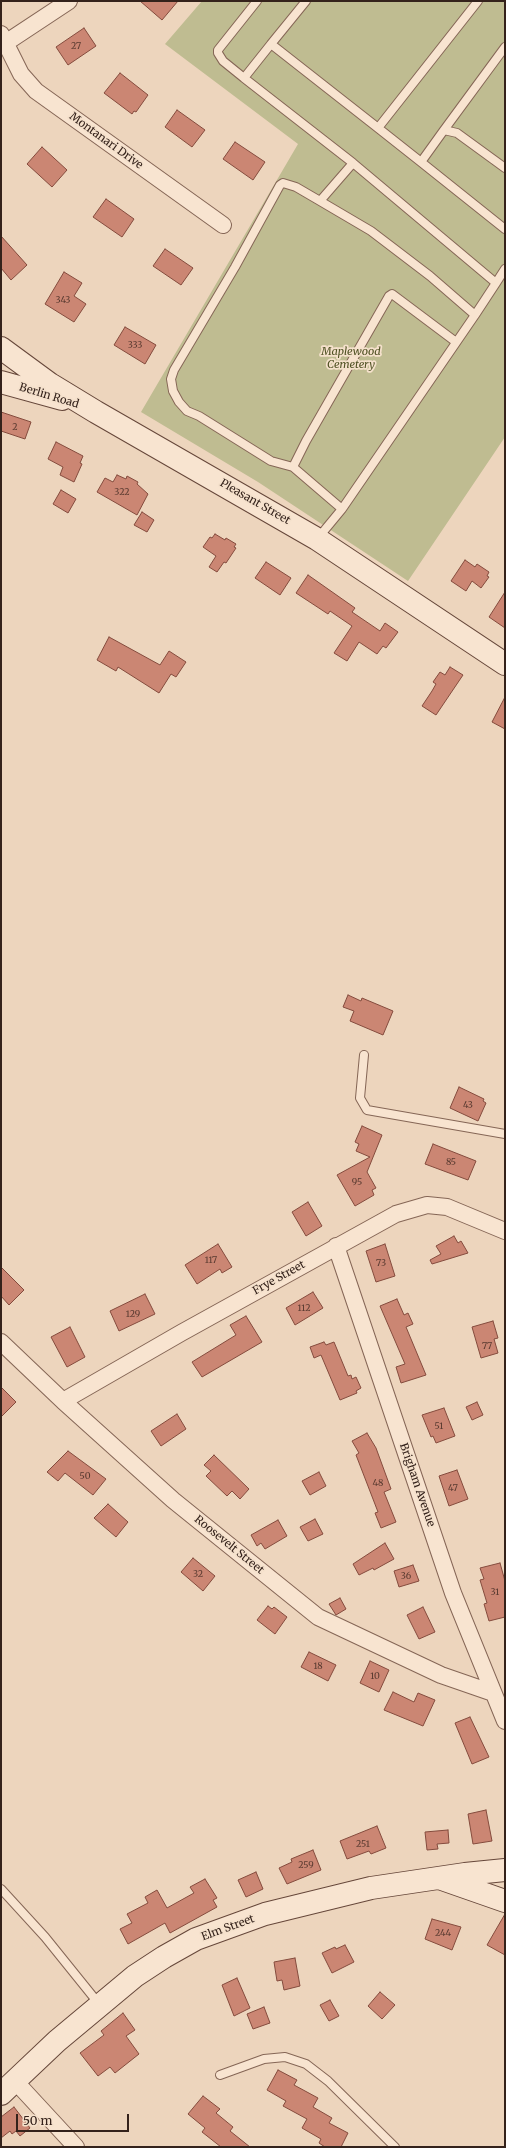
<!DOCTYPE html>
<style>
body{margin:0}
#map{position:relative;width:506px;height:2148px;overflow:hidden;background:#edd5bd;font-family:Merriweather,serif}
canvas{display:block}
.frame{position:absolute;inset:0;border:2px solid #34221b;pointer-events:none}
.scale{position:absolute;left:16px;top:2114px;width:113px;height:18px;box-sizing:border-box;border:2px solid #34221b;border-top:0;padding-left:5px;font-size:12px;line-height:14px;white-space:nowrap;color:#34221b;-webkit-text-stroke:3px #f5e1cc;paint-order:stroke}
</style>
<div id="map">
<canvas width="506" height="2148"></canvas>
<div class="frame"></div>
<div class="scale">50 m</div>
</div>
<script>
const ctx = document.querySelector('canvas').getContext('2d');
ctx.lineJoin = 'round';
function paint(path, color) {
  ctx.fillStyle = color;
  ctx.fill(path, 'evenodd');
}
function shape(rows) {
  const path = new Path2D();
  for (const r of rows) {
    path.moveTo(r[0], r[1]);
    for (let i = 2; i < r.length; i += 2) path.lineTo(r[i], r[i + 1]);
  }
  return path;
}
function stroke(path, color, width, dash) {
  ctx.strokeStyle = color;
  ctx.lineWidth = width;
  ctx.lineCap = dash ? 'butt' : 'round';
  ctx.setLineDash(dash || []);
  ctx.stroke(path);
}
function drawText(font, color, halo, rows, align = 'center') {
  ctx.font = font + ' Merriweather,serif';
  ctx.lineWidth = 3.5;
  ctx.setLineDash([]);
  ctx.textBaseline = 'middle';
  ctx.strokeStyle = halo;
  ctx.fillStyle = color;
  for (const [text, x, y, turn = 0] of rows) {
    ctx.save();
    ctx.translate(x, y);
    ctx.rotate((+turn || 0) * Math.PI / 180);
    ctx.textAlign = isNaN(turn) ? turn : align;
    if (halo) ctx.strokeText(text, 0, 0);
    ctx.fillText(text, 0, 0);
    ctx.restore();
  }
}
paint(shape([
 [202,1,505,1,505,437,408,581,258,482,141,412,298,144,165,44]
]), '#bfbc91');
const building = shape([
 [140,1,178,1,162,20,140,1],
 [84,28,96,46,68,65,56,47,84,28],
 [120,73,148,95,136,112,134,111,132,114,104,93,120,73],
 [177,110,205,130,192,147,165,127,177,110],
 [235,142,265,162,253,180,223,159,235,142],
 [42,147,67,170,52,187,27,164,42,147],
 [106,199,134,219,122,237,93,217,106,199],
 [1,236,27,265,11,280,1,268,1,236],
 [165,249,193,268,181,285,153,266,165,249],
 [64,272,82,283,74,296,86,304,74,322,45,304,64,272],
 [125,327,156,345,145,364,114,345,125,327],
 [1,412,31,422,25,439,1,431,1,412],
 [56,442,83,456,80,463,82,464,74,482,60,475,63,467,48,459,56,442],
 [117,475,126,479,127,476,138,482,137,484,148,494,137,515,97,492,105,478,113,482,117,475],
 [61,490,76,499,68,513,53,504,61,490],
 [142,512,154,520,147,532,134,525,142,512],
 [215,534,225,540,226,538,236,544,234,547,236,548,226,563,224,562,217,572,209,567,216,556,203,547,210,537,212,538,215,534],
 [465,560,475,567,477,564,489,572,487,576,489,577,481,588,472,581,466,591,451,581,465,560],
 [266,562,291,578,280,595,255,578,266,562],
 [308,575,355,608,352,612,380,631,385,623,398,632,386,648,383,646,377,654,359,642,347,661,334,653,352,626,330,611,328,614,296,593,308,575],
 [505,592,505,628,489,617,505,592],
 [109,637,160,665,169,651,186,662,176,677,171,674,159,693,118,667,116,671,97,660,109,637],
 [450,667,463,675,436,715,422,706,432,691,436,684,433,682,440,672,445,675,450,667],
 [505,697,505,729,492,722,505,697],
 [348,995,361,1001,362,998,393,1011,383,1035,350,1021,354,1011,343,1007,348,995],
 [459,1087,484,1099,483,1101,486,1103,478,1121,450,1108,459,1087],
 [362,1126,382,1135,367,1172,376,1188,372,1190,374,1195,355,1206,337,1175,370,1157,356,1151,359,1144,355,1142,362,1126],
 [433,1144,476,1161,468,1180,425,1164,433,1144],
 [308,1202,322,1226,306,1236,292,1212,308,1202],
 [454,1236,458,1243,461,1241,468,1253,432,1264,430,1260,441,1254,436,1246,454,1236],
 [218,1244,232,1267,222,1273,220,1269,197,1284,185,1265,218,1244],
 [385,1244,395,1276,376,1282,366,1251,385,1244],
 [1,1267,24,1290,9,1305,1,1296,1,1267],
 [313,1292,323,1308,295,1325,286,1308,313,1292],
 [145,1294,155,1314,119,1331,110,1311,145,1294],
 [397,1299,404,1315,408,1313,413,1324,406,1327,426,1375,401,1383,396,1367,405,1364,380,1306,397,1299],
 [246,1316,262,1342,202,1377,192,1362,236,1335,230,1325,246,1316],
 [493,1321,498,1338,494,1339,498,1353,481,1358,472,1327,493,1321],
 [70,1327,85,1357,67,1367,51,1337,70,1327],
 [324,1342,326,1345,334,1342,348,1376,351,1375,352,1379,356,1377,361,1388,356,1391,357,1393,340,1400,321,1355,314,1358,310,1347,324,1342],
 [1,1387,16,1402,1,1417,1,1387],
 [477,1402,483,1415,472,1420,466,1407,477,1402],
 [444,1408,455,1436,436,1443,433,1436,431,1437,422,1415,444,1408],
 [177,1414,186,1429,161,1446,151,1431,177,1414],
 [367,1433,376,1448,391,1489,384,1492,396,1522,381,1528,375,1513,378,1512,356,1455,359,1453,352,1441,367,1433],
 [68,1451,106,1479,93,1495,65,1473,58,1481,47,1472,68,1451],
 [214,1455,249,1489,240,1499,232,1491,227,1496,206,1476,211,1471,204,1465,214,1455],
 [457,1470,468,1499,449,1506,439,1476,457,1470],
 [319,1472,326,1486,310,1495,302,1481,319,1472],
 [108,1504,128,1522,116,1537,94,1518,108,1504],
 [315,1519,323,1534,308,1541,300,1527,315,1519],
 [278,1520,287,1536,265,1549,261,1543,257,1546,251,1535,278,1520],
 [385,1543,394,1559,374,1570,373,1568,359,1575,353,1564,385,1543],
 [193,1558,215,1576,203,1591,181,1572,193,1558],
 [500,1563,505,1581,505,1617,489,1621,484,1604,487,1603,480,1580,484,1579,480,1568,500,1563],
 [413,1565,419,1581,399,1587,394,1571,413,1565],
 [340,1598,346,1609,336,1615,329,1604,340,1598],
 [268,1606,272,1609,274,1607,287,1617,275,1634,257,1620,268,1606],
 [423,1607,435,1632,419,1639,407,1615,423,1607],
 [309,1652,336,1665,328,1681,301,1667,309,1652],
 [370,1661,389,1670,379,1692,360,1683,370,1661],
 [393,1692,414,1702,418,1693,435,1700,423,1726,384,1710,393,1692],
 [470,1717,489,1757,472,1764,455,1723,470,1717],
 [486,1810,492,1841,473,1844,468,1814,486,1810],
 [377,1826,386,1848,371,1854,369,1851,347,1859,340,1841,377,1826],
 [448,1830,449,1843,437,1844,438,1849,427,1850,425,1832,448,1830],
 [313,1850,321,1870,287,1884,279,1868,292,1862,291,1859,313,1850],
 [256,1872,263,1889,246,1897,238,1880,256,1872],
 [205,1879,217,1898,213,1900,217,1907,170,1933,165,1923,128,1944,120,1929,132,1923,127,1914,148,1903,145,1897,157,1890,167,1908,194,1893,190,1887,205,1879],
 [505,1914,505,1955,487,1945,505,1914],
 [432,1919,461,1927,452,1950,425,1939,432,1919],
 [345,1945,354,1962,332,1973,322,1953,335,1947,336,1949,345,1945],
 [295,1958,300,1986,284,1990,282,1980,277,1981,274,1962,295,1958],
 [237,1978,250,2008,234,2016,222,1985,237,1978],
 [380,1992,395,2005,382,2019,368,2006,380,1992],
 [330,2000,339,2016,329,2021,320,2005,330,2000],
 [264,2007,270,2023,253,2029,247,2014,264,2007],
 [123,2013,135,2030,126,2036,139,2054,115,2073,110,2067,98,2076,80,2053,104,2035,101,2031,123,2013],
 [278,2070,297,2080,294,2085,318,2098,313,2107,332,2118,329,2123,348,2133,341,2147,325,2147,319,2143,321,2139,302,2128,307,2119,283,2106,286,2101,267,2090,278,2070],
 [203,2096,220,2109,216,2113,233,2127,230,2131,250,2147,221,2147,202,2132,205,2128,188,2114,203,2096],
 [14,2107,30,2128,20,2136,16,2131,12,2134,10,2131,1,2138,1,2117,14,2107]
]);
paint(building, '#cb8673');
stroke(building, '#844b3d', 1);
const lane = shape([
 [257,1,218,50,218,53,223,61,244,78,271,44],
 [306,1,271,44,378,128,478,1],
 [244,78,353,163],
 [378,128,421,162],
 [444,130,505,47],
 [505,168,457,133,444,130,421,162,505,229],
 [320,201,296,187,283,183,280,185,235,267,174,370,171,379,173,391,179,402,187,411,199,416,271,461,293,467,342,509,475,315],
 [496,283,353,163,320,201,371,231,430,276,475,315,496,283,505,269],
 [293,467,306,441,389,296,392,294,456,342],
 [318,538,342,509],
 [364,1055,360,1098,367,1110,505,1134],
 [1,1889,45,1937,99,2004],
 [220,2075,264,2059,285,2057,306,2064,328,2081,395,2147]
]);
const street = shape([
 [1,34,21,74,36,91,223,225],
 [1,46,69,1],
 [336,1246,453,1593,505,1721],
 [1,1342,63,1401,173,1500,318,1617,441,1675,493,1693],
 [63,1401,181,1333,396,1214,427,1205,447,1207,505,1231],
 [15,2081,76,2147]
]);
const secondary = shape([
 [1,348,50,384,96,412,317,539,505,664],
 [1,382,62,399],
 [442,1879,505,1901],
 [1,2094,57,2041,135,1976,164,1957,196,1939,265,1914,371,1888,465,1874,505,1870]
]);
stroke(lane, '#856656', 10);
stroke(street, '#856656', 18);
stroke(secondary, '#66473a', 24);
stroke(lane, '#f8e4d0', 8);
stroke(street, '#f8e4d0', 16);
stroke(secondary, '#f8e4d0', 22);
drawText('9px', '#5a3b31', null, [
 ["27",76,46],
 ["343",63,300],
 ["333",135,345],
 ["2",15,427],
 ["322",122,492],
 ["43",468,1105],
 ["85",451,1162],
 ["95",357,1182],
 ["117",211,1260],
 ["73",381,1263],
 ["112",304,1308],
 ["129",133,1314],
 ["77",487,1346],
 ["51",439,1426],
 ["50",85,1476],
 ["48",378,1483],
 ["47",453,1488],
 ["32",198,1574],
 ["36",406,1576],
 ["31",495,1592],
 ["18",318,1666],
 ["10",375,1676],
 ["251",363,1844],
 ["259",306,1865],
 ["244",443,1933]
]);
drawText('11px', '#34221b', '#f5e1cc', [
 ["Montanari Drive",106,141,36],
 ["Berlin Road",49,396,17],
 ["Pleasant Street",255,502,30],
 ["Frye Street",279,1278,-29],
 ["Brigham Avenue",417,1485,71],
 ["Roosevelt Street",229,1545,39],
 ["Elm Street",228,1928,-20]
]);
drawText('italic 11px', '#4e5022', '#f5e1cc', [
 ["Maplewood",351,352],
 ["Cemetery",351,365]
]);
</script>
